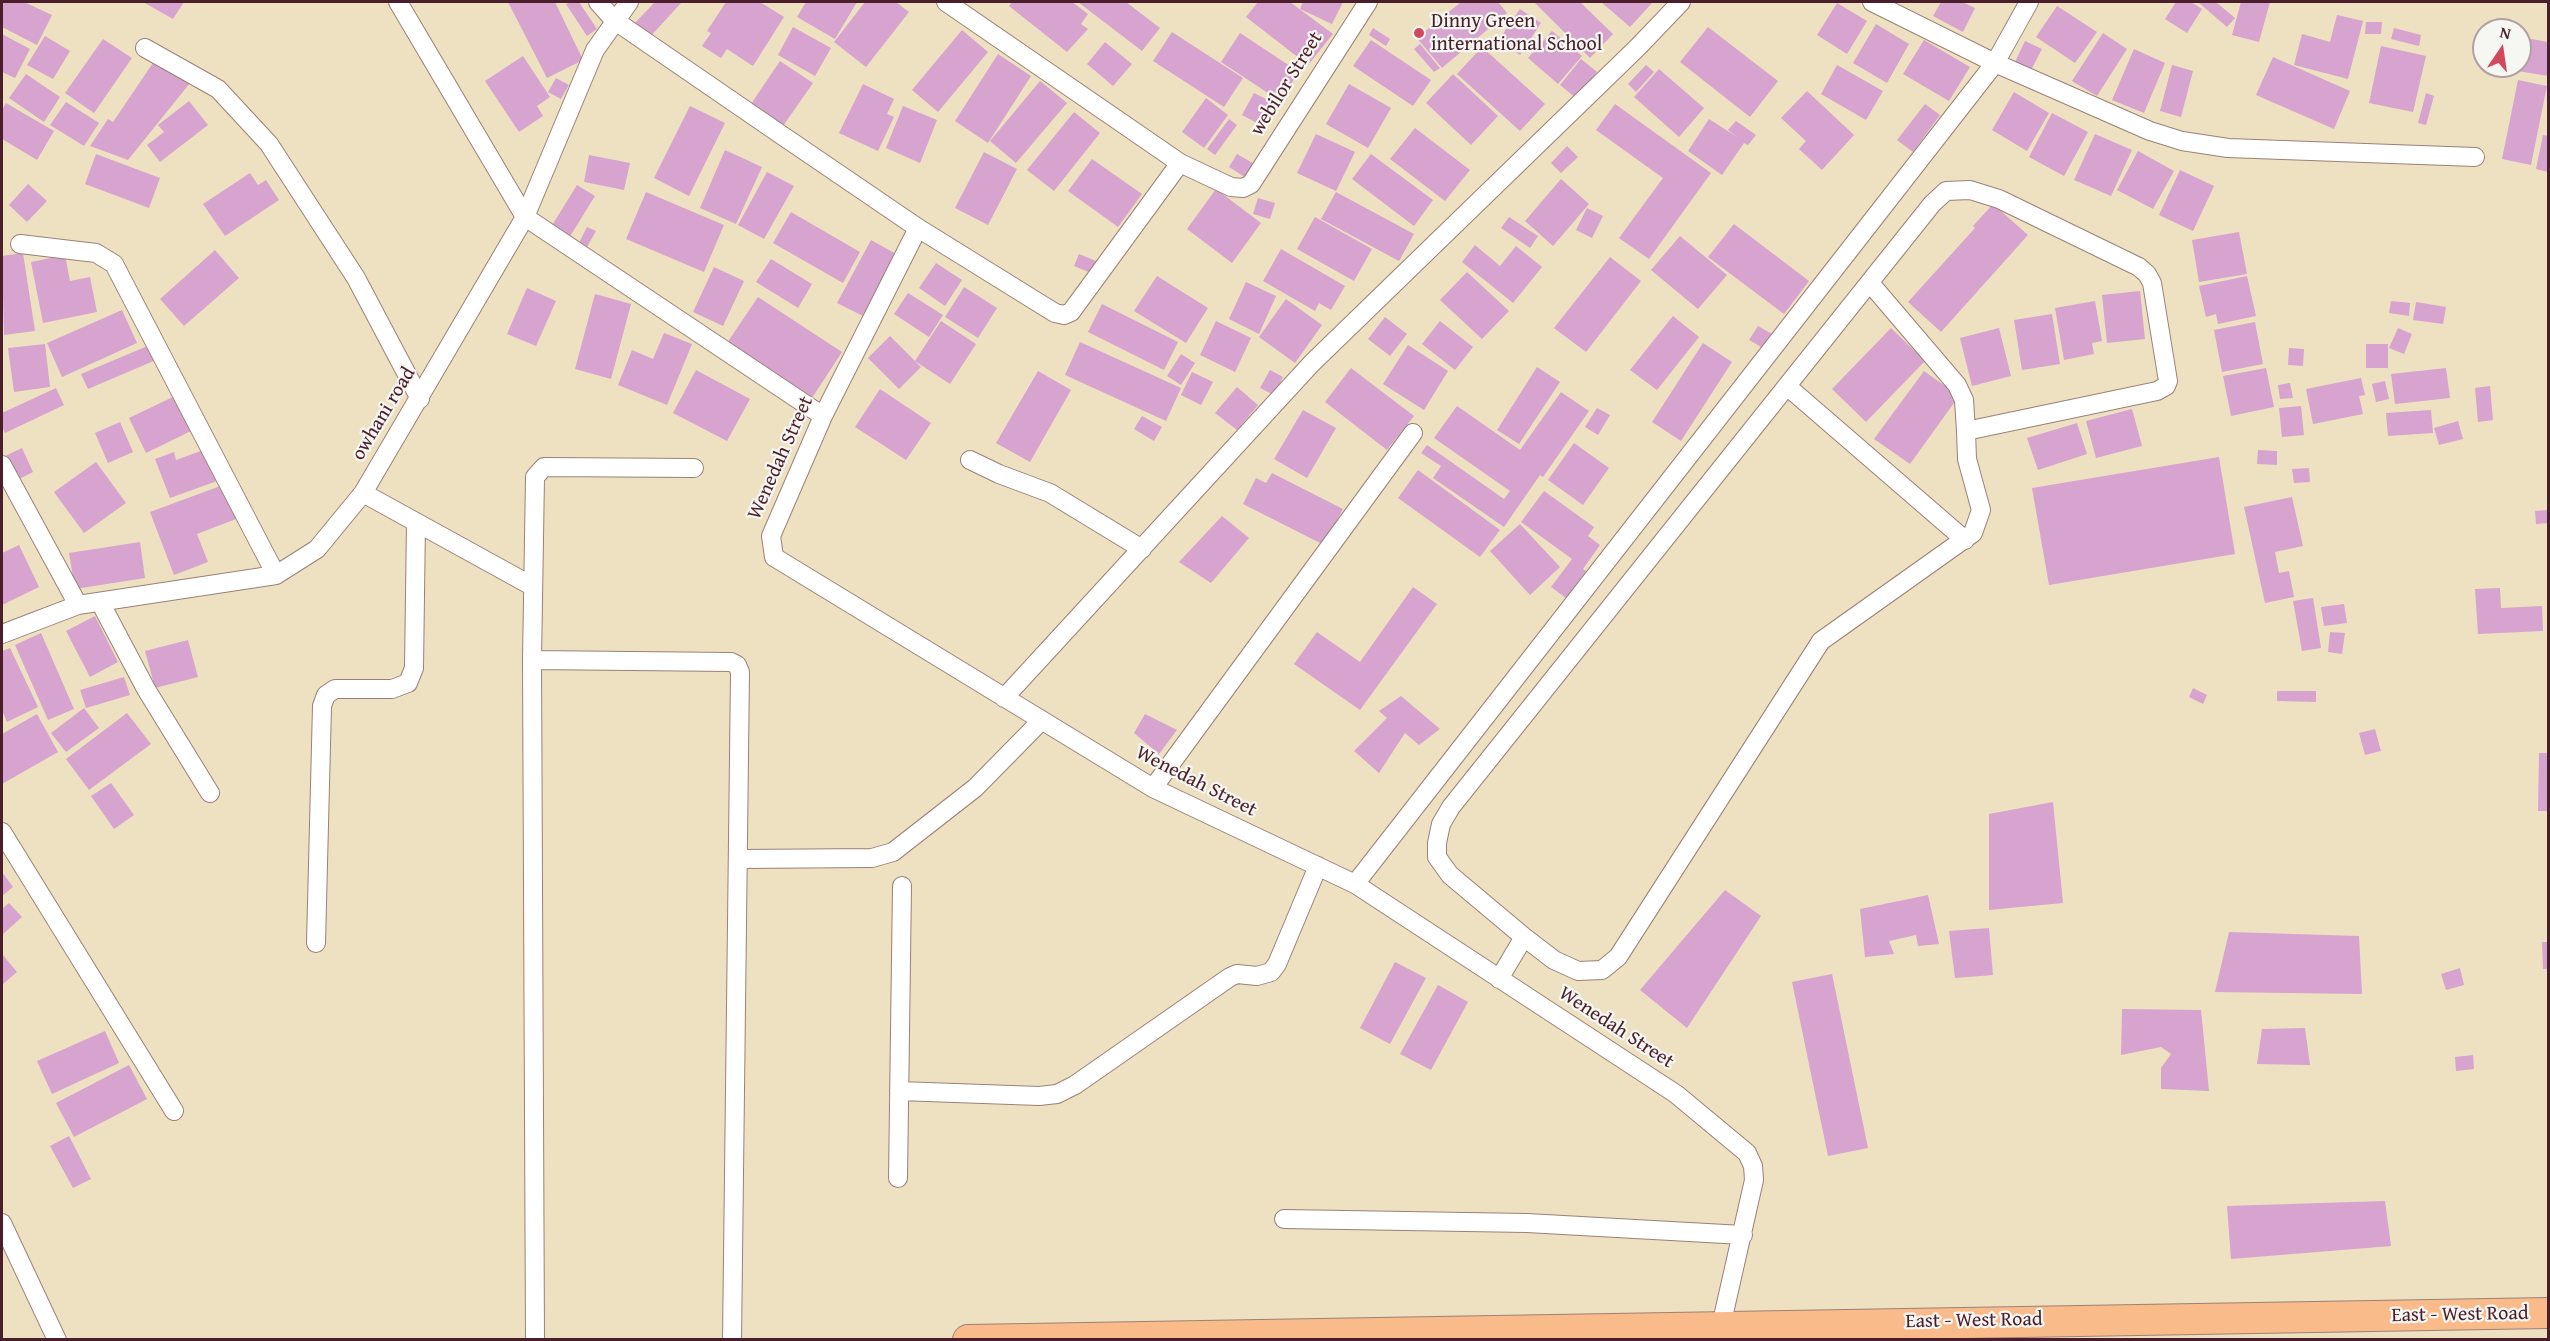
<!DOCTYPE html>
<style>
body{margin:0}
#map{position:relative;width:2550px;height:1341px;overflow:hidden;background:#ede1c2;font-family:"Gentium Book Plus",serif}
canvas{display:block}
.frame{position:absolute;inset:0;border:3px solid #4a1f2b;pointer-events:none}
.north{position:absolute;left:2472px;top:18px;width:60px;height:60px;box-sizing:border-box;background:#f6f6f2;border:2px solid #b1a0a2;border-radius:50%;rotate:13deg;font-size:16px;font-weight:700;line-height:24px;text-align:center;color:#4a1f2b}
.north::after{content:'';display:block;margin:auto;width:21px;height:27px;background:#d1495b;clip-path:polygon(50% 0,100% 100%,50% 72%,0 100%)}
</style>
<div id="map">
<canvas width="2550" height="1341"></canvas>
<div class="frame"></div>
<div class="north">N</div>
</div>
<script>
const ctx = document.querySelector('canvas').getContext('2d');
ctx.lineJoin = 'round';
function paint(path, color) {
  ctx.fillStyle = color;
  ctx.fill(path, 'evenodd');
}
function shape(rows) {
  const path = new Path2D();
  for (const r of rows) {
    path.moveTo(r[0], r[1]);
    for (let i = 2; i < r.length; i += 2) path.lineTo(r[i], r[i + 1]);
  }
  return path;
}
function stroke(path, color, width, dash) {
  ctx.strokeStyle = color;
  ctx.lineWidth = width;
  ctx.lineCap = dash ? 'butt' : 'round';
  ctx.setLineDash(dash || []);
  ctx.stroke(path);
}
function drawText(font, color, halo, rows, align = 'center') {
  ctx.font = font + ' "Gentium Book Plus",serif';
  ctx.lineWidth = 4.5;
  ctx.setLineDash([]);
  ctx.textBaseline = 'middle';
  ctx.strokeStyle = halo;
  ctx.fillStyle = color;
  for (const [text, x, y, turn = 0] of rows) {
    ctx.save();
    ctx.translate(x, y);
    ctx.rotate((+turn || 0) * Math.PI / 180);
    ctx.textAlign = isNaN(turn) ? turn : align;
    if (halo) ctx.strokeText(text, 0, 0);
    ctx.fillText(text, 0, 0);
    ctx.restore();
  }
}
paint(shape([
 [2,2,24,2,52,15,37,45,2,27],
 [143,2,184,2,173,19],
 [508,2,555,2,583,60,547,78],
 [571,2,579,2,597,29,587,36,566,4],
 [655,2,682,2,649,38,634,24],
 [726,2,760,2,784,17,753,66,727,49,721,58,702,46,711,33,707,31],
 [806,2,857,2,835,39,797,17],
 [865,2,896,2,909,12,866,67,834,42],
 [1012,2,1072,2,1088,14,1081,24,1088,29,1067,52,1009,6],
 [1078,2,1126,2,1160,28,1142,51],
 [1258,2,1290,2,1333,34,1308,65,1246,17],
 [1303,2,1343,2,1332,24,1300,9],
 [1461,2,1498,2,1507,13,1442,68,1417,38],
 [1537,2,1580,2,1613,34,1590,58,1535,3],
 [1601,2,1653,2,1630,27],
 [1941,2,1962,2,1975,8,1963,32,1933,16],
 [2176,2,2191,2,2202,9,2187,33,2165,19],
 [2198,2,2216,2,2235,18,2227,27],
 [2241,2,2270,2,2259,42,2232,35],
 [1837,3,1867,21,1847,54,1817,35],
 [2057,6,2097,32,2075,63,2036,37],
 [1520,9,1541,23,1520,55,1498,41],
 [2337,15,2363,21,2348,79,2294,65,2302,34,2330,42],
 [2366,22,2382,22,2381,34,2365,34],
 [1876,24,1909,44,1887,83,1853,63],
 [793,27,831,48,815,76,778,55],
 [1708,27,1778,81,1750,117,1680,62],
 [1373,28,1390,39,1386,46,1369,35],
 [2394,28,2421,35,2419,46,2391,39],
 [962,30,988,52,938,112,912,90],
 [1552,31,1582,56,1558,84,1528,58],
 [1172,32,1243,78,1224,107,1153,61],
 [1240,33,1299,72,1280,101,1221,62],
 [2103,33,2127,49,2097,96,2072,81],
 [2,34,30,49,15,78,2,72],
 [45,36,70,51,53,79,27,65],
 [2520,37,2548,42,2548,76,2506,69,2507,66,2520,66],
 [103,39,132,58,94,113,65,93],
 [1371,40,1431,80,1413,106,1353,66],
 [1924,40,1970,67,1949,101,1903,74],
 [2025,41,2042,49,2031,70,2015,62],
 [1105,42,1132,64,1113,86,1087,64],
 [1420,44,1440,68,1434,72,1414,49],
 [2381,46,2426,56,2413,112,2369,103],
 [1482,47,1545,104,1520,131,1457,74],
 [2134,49,2165,63,2144,113,2112,100],
 [998,54,1031,76,988,143,955,121],
 [523,56,550,97,537,106,543,116,519,132,485,81],
 [157,57,190,83,128,160,90,146,108,119,113,122],
 [2273,57,2350,91,2334,129,2256,95],
 [1581,59,1597,72,1576,98,1560,85],
 [780,61,813,83,783,126,751,104],
 [1646,65,1654,72,1636,92,1628,84],
 [1837,65,1883,91,1866,120,1821,94],
 [2172,65,2193,71,2181,117,2160,111],
 [1659,69,1704,108,1679,137,1634,97],
 [26,74,60,97,44,122,9,98],
 [1453,74,1498,116,1471,145,1426,103],
 [556,78,569,85,561,99,548,92],
 [2518,80,2547,86,2531,165,2502,159],
 [1040,81,1067,103,1016,163,990,141],
 [863,84,894,99,887,114,894,117,878,151,839,133],
 [1349,84,1391,108,1368,148,1326,124],
 [1807,91,1854,135,1822,170,1799,149,1806,141,1781,118],
 [2014,92,2049,113,2027,151,1992,130],
 [1254,93,1270,101,1257,123,1242,115],
 [2426,93,2434,96,2426,125,2418,123],
 [1206,98,1228,115,1204,148,1182,132],
 [189,101,208,125,160,162,147,145,164,132,158,125],
 [66,102,99,123,84,146,50,125],
 [6,103,54,131,37,160,2,139,2,110],
 [1615,104,1711,173,1649,259,1619,238,1663,178,1596,130],
 [1925,104,1940,115,1913,152,1897,140],
 [690,106,725,123,689,196,654,178],
 [903,106,937,120,920,163,886,148],
 [1074,112,1100,133,1054,191,1027,170],
 [2052,113,2088,132,2064,176,2029,157],
 [1229,119,1237,125,1215,155,1207,149],
 [1709,119,1737,137,1728,130,1736,121,1756,135,1748,145,1744,143,1722,175,1688,151],
 [1415,128,1470,170,1445,201,1390,159],
 [1316,134,1355,152,1336,191,1297,173],
 [2095,134,2132,150,2111,196,2074,180],
 [2543,135,2548,136,2548,172,2536,169],
 [1567,146,1578,157,1561,173,1551,163],
 [725,150,762,167,736,224,700,208],
 [2138,151,2174,171,2153,209,2117,190],
 [984,152,1017,169,988,225,955,208],
 [96,154,160,178,149,208,85,184],
 [1237,154,1256,165,1248,179,1229,167],
 [1371,154,1433,200,1414,226,1352,179],
 [589,155,630,163,624,190,584,182],
 [1092,159,1142,194,1118,227,1068,191],
 [2180,170,2214,186,2193,231,2159,215],
 [767,172,794,186,764,239,738,225],
 [250,173,258,185,266,180,279,200,225,236,203,204],
 [1561,179,1589,204,1553,246,1525,221],
 [28,184,47,201,27,222,9,205],
 [577,185,595,196,569,238,551,227],
 [1216,189,1261,223,1232,263,1187,229],
 [646,192,724,225,704,272,626,239],
 [1336,192,1414,234,1399,261,1321,219],
 [1258,198,1275,203,1270,219,1253,214],
 [1993,204,2028,235,1941,332,1908,302,1975,228,1973,226],
 [1587,208,1603,216,1592,238,1576,230],
 [791,212,860,252,843,283,773,243],
 [1315,217,1372,249,1354,281,1297,249],
 [1509,217,1538,236,1530,248,1501,228],
 [1734,224,1809,281,1784,314,1708,257],
 [587,227,596,231,587,247,579,243],
 [2239,232,2247,274,2199,282,2192,240],
 [1680,236,1727,275,1698,309,1651,270],
 [871,240,898,255,865,317,837,303],
 [1475,245,1500,266,1516,246,1542,267,1513,303,1462,262],
 [1281,249,1345,286,1331,310,1319,303,1315,311,1263,281],
 [215,250,239,278,184,326,160,299],
 [23,253,35,331,4,335,2,256],
 [1079,254,1096,261,1091,273,1074,266],
 [65,255,70,281,90,277,97,312,43,323,31,262],
 [1610,257,1641,281,1586,352,1554,328],
 [771,259,812,284,798,308,756,282],
 [936,263,962,280,945,306,919,288],
 [714,267,744,281,723,326,693,312],
 [1467,272,1509,311,1482,339,1440,300],
 [1157,276,1208,308,1186,343,1134,311],
 [2247,276,2256,316,2218,324,2216,314,2206,317,2199,286],
 [1246,282,1276,296,1259,334,1229,319],
 [964,287,997,308,978,338,945,317],
 [527,288,556,301,536,346,507,334],
 [2140,291,2145,339,2107,343,2102,295],
 [908,293,943,315,929,337,894,314],
 [595,294,631,304,611,379,575,369],
 [758,297,842,352,812,398,727,343],
 [1286,299,1322,325,1295,363,1259,337],
 [2095,301,2102,341,2092,343,2094,354,2064,360,2055,308],
 [2391,301,2410,303,2409,316,2389,313],
 [2416,302,2446,307,2443,324,2413,320],
 [1102,304,1178,342,1164,370,1088,332],
 [122,310,137,343,62,377,47,343],
 [2052,314,2060,364,2022,370,2014,320],
 [1673,316,1699,337,1657,390,1630,370],
 [1385,317,1407,334,1390,356,1368,339],
 [941,321,976,344,950,384,915,361],
 [1216,321,1251,338,1235,372,1200,355],
 [1440,321,1473,347,1455,370,1422,344],
 [2255,322,2263,364,2222,372,2214,330],
 [1758,326,1772,334,1763,348,1749,340],
 [1891,328,1925,361,1866,422,1832,389],
 [1999,328,2011,376,1972,386,1960,338],
 [2398,328,2412,334,2404,354,2389,348],
 [664,333,692,344,667,405,618,385,632,350,653,359],
 [890,336,921,367,899,389,868,358],
 [1080,342,1181,388,1166,421,1065,375],
 [1703,343,1732,362,1681,441,1652,422],
 [45,344,50,387,14,392,8,348],
 [2366,344,2388,344,2388,368,2366,368],
 [150,345,156,360,88,389,81,374],
 [1408,345,1448,371,1424,410,1383,384],
 [2289,348,2304,349,2303,366,2288,365],
 [1181,354,1195,363,1181,385,1167,376],
 [1537,367,1560,382,1519,444,1497,430],
 [1351,368,1414,416,1387,450,1325,402],
 [2266,368,2274,407,2231,416,2223,376],
 [2446,368,2450,398,2395,404,2391,374],
 [696,370,750,399,727,441,673,413],
 [1270,370,1283,377,1274,395,1260,388],
 [1038,371,1071,390,1030,462,996,443],
 [1924,371,1959,396,1910,464,1874,439],
 [1192,372,1213,382,1201,405,1181,395],
 [2361,378,2365,395,2359,396,2363,414,2313,424,2306,389],
 [2385,381,2389,399,2376,402,2372,384],
 [2290,383,2293,398,2280,399,2278,385],
 [2490,386,2493,420,2478,422,2475,388],
 [1237,387,1258,405,1237,430,1215,413],
 [56,388,64,405,5,433,2,426,2,413],
 [880,389,931,423,906,460,855,427],
 [1561,392,1589,411,1543,477,1540,475,1504,527,1433,478,1441,466,1421,453,1427,445,1504,499,1510,491,1434,438,1457,406,1520,450],
 [175,396,191,431,146,453,129,418],
 [2301,406,2304,435,2282,437,2279,408],
 [1597,408,1610,415,1598,435,1585,427],
 [2132,409,2142,446,2096,458,2086,421],
 [1303,410,1336,428,1307,478,1274,459],
 [2431,410,2433,433,2388,436,2386,413],
 [1142,416,1162,427,1154,441,1134,429],
 [2458,421,2463,439,2439,445,2434,428],
 [120,422,133,452,108,463,95,433],
 [2077,423,2087,454,2038,470,2027,438],
 [1574,443,1609,468,1583,505,1548,480],
 [22,448,33,472,15,481,3,457],
 [206,449,217,481,170,498,155,459,174,452,176,460],
 [2258,450,2277,451,2277,465,2257,464],
 [2219,457,2235,554,2049,585,2032,488],
 [96,462,126,503,84,533,54,492],
 [2309,468,2310,482,2294,483,2292,469],
 [1418,470,1500,530,1480,557,1398,498],
 [1272,473,1343,509,1324,545,1243,504,1256,478,1266,483],
 [223,485,236,519,197,534,208,562,174,575,150,512],
 [1544,491,1594,527,1588,536,1600,545,1583,569,1586,571,1566,598,1551,587,1572,559,1521,522],
 [2292,497,2303,546,2275,552,2279,573,2289,571,2294,597,2265,603,2244,507],
 [2548,510,2548,523,2536,524,2535,511],
 [1222,516,1249,538,1211,583,1179,562],
 [1520,524,1560,567,1530,595,1490,551],
 [140,542,145,578,75,589,69,553],
 [19,545,39,587,2,605,2,553],
 [1413,587,1437,604,1360,710,1294,664,1317,632,1360,662],
 [2500,588,2501,608,2542,606,2543,631,2478,634,2475,589],
 [2313,598,2321,648,2302,651,2293,601],
 [2344,604,2347,623,2324,626,2321,607],
 [95,616,118,662,90,677,66,631],
 [2330,632,2345,633,2342,654,2328,652],
 [41,633,74,709,48,720,15,645],
 [188,640,198,677,155,688,145,651],
 [10,648,38,707,7,722,2,710,2,651],
 [124,677,130,695,86,708,80,690],
 [2193,688,2207,695,2203,704,2189,697],
 [2277,691,2316,691,2316,702,2277,701],
 [1401,696,1440,729,1419,745,1405,733,1379,773,1354,751,1387,718,1379,711],
 [84,708,99,728,66,752,51,733],
 [127,713,151,744,89,790,66,759],
 [37,714,58,752,2,784,2,734],
 [1145,714,1177,730,1159,754,1134,733],
 [2375,729,2381,751,2365,755,2359,733],
 [2539,753,2548,753,2548,811,2538,811],
 [111,783,134,815,114,829,91,796],
 [2053,802,2063,903,1989,910,1989,814],
 [2,872,13,887,2,896],
 [1725,890,1761,916,1687,1028,1640,990],
 [1928,895,1939,944,1918,946,1916,935,1889,941,1894,954,1865,957,1860,909],
 [9,903,22,917,2,935,2,909],
 [1989,928,1993,975,1955,978,1949,931],
 [2229,932,2359,936,2362,994,2215,992],
 [2542,942,2548,942,2548,969,2543,969],
 [2,954,17,972,3,984,2,982],
 [1395,962,1426,978,1390,1044,1360,1028],
 [2460,968,2464,985,2446,990,2441,974],
 [1832,974,1868,1148,1828,1156,1792,982],
 [1438,985,1468,1002,1431,1070,1400,1054],
 [2122,1009,2201,1010,2209,1091,2161,1089,2161,1068,2171,1054,2161,1047,2121,1055],
 [2305,1028,2310,1065,2257,1064,2262,1029],
 [105,1031,119,1063,52,1094,37,1061],
 [2473,1055,2474,1069,2456,1071,2455,1057],
 [129,1065,147,1099,74,1137,56,1103],
 [69,1136,91,1179,73,1188,50,1146],
 [2385,1201,2391,1246,2231,1259,2227,1206]
]), '#d7a3cf');
const street = shape([
 [398,2,525,217,823,416],
 [598,2,614,20,780,134,918,228,1055,313,1064,315,1071,312,1180,163],
 [946,2,1180,163,1231,187,1243,188,1251,184,1368,2],
 [1872,2,1995,63,2150,131,2182,141,2228,148,2475,157],
 [145,48,218,89,269,144,356,278,420,399],
 [918,228,823,416,771,536,774,557,1153,788,1355,884,1676,1094,1747,1153,1753,1166,1754,1180,1721,1326],
 [20,244,96,253,114,264,276,575],
 [1870,283,1957,385,1964,400,1966,431],
 [1788,387,1965,540],
 [970,460,999,474,1050,493,1142,549],
 [2,465,78,605],
 [363,493,532,586],
 [100,602,146,689,210,793],
 [2,634,78,605,276,575,317,549,363,493,525,217,595,50,629,2],
 [532,660,731,662,737,665,740,672,732,1340],
 [1004,698,1312,363,1638,47,1681,2],
 [1153,788,1413,433],
 [2,832,174,1111],
 [738,859,872,858,893,852,975,788,1042,720],
 [1355,884,1995,63,2029,2],
 [316,943,322,706,326,695,335,689,392,689,408,683,414,668,416,522],
 [1499,979,1524,937,1554,960,1578,971,1602,970,1618,957,1821,641,1973,533,1981,510,1967,459,1966,431,2157,391,2166,386,2168,381,2152,283,2147,274,2139,267,1999,199,1970,190,1946,191,1932,204,1451,807,1441,824,1437,843,1437,857,1450,875,1524,937],
 [899,1091,1039,1096,1057,1094,1075,1085,1230,977,1237,974,1257,976,1271,972,1277,964,1318,866],
 [898,1178,902,886],
 [1284,1219,1527,1223,1743,1235],
 [2,1223,57,1340],
 [535,1340,532,660,535,477,544,467,694,468]
]);
const primary = shape([
 [968,1340,2548,1313]
]);
stroke(street, '#9c8076', 20);
stroke(primary, '#9c8076', 32);
stroke(street, '#fff', 18);
stroke(primary, '#fabb8b', 30);
for (const [x, y, r, color] of [
 [1419,33,6,"#d1495b"]
]) {
  const dot = new Path2D();
  dot.arc(x, y, r, 0, 2 * Math.PI);
  ctx.fillStyle = color;
  ctx.fill(dot);
  stroke(dot, '#f6f6f2', 2);
}
drawText('20px', '#4a1f2b', '#f6f6f2', [
 ["Dinny Green",1431,22],
 ["international School",1431,45]
], 'left');
drawText('20px', '#4a1f2b', '#f6f6f2', [
 ["webilor Street",1287,84,-58],
 ["owhani road",384,414,-59],
 ["Wenedah Street",781,458,-66],
 ["Wenedah Street",1196,782,27],
 ["Wenedah Street",1616,1028,33],
 ["East - West Road",2460,1315,-1],
 ["East - West Road",1974,1321,-1]
]);
</script>
